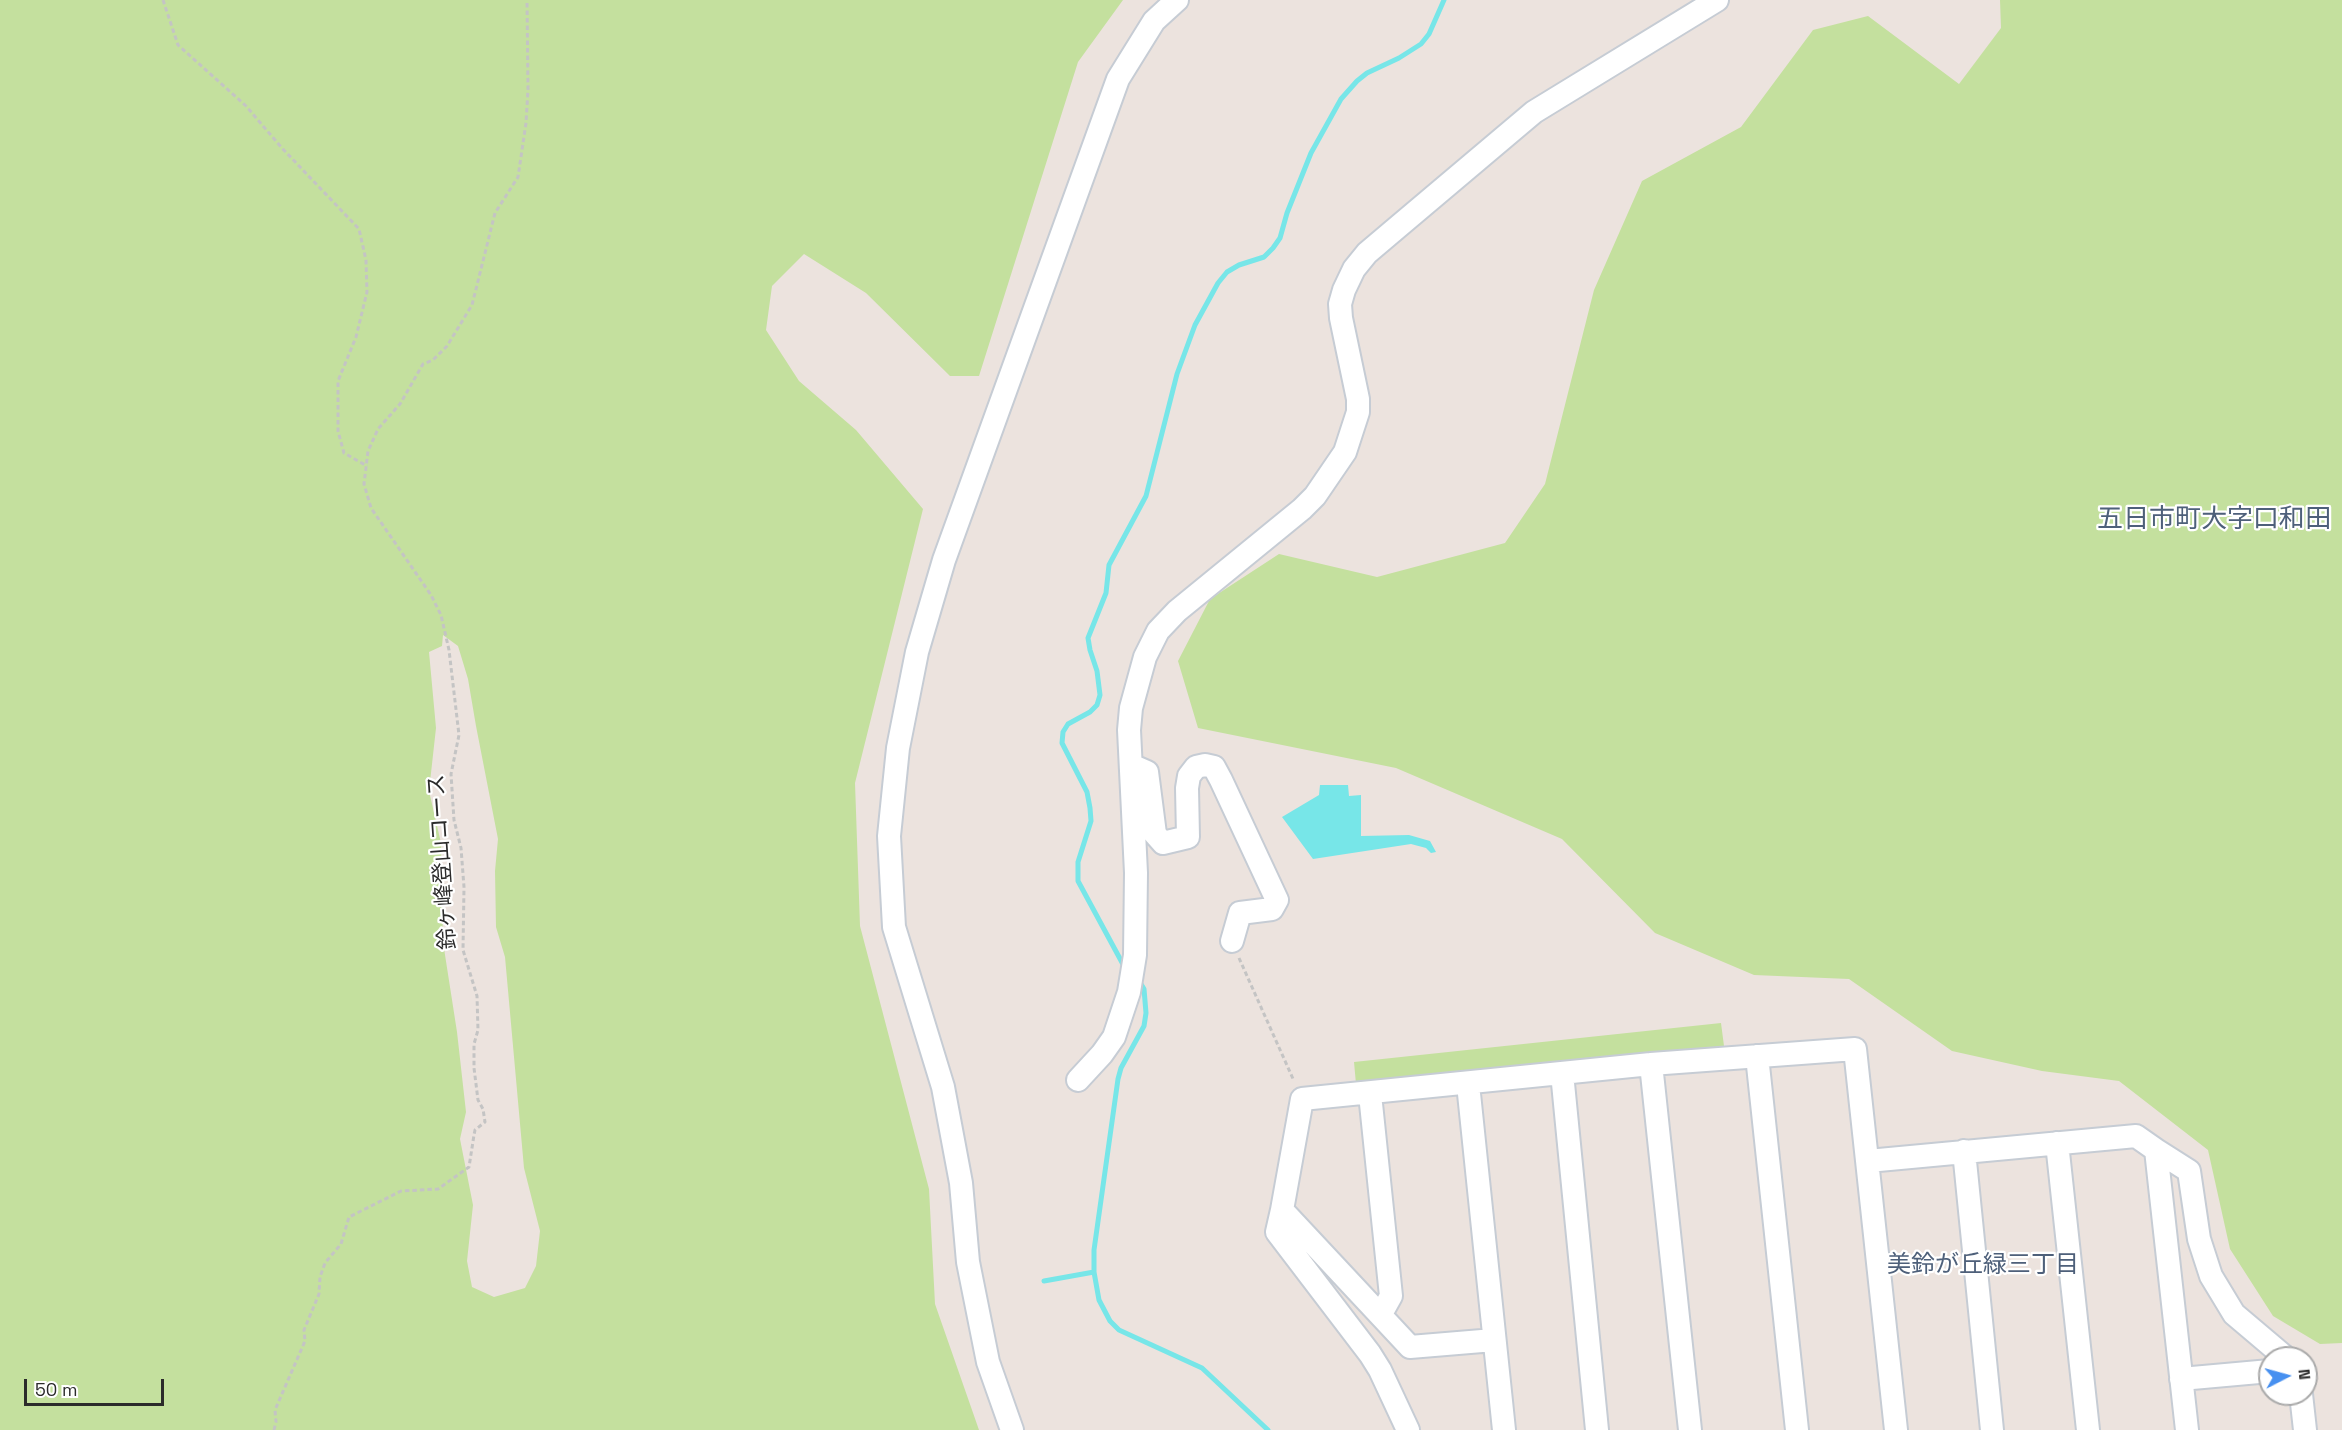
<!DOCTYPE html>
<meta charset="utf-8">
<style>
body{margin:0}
#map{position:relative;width:2342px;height:1430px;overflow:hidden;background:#ece3de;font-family:"Space Grotesk",sans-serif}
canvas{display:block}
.north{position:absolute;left:2258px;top:1346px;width:60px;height:60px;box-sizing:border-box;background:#fff;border:2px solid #aaa;border-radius:50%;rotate:84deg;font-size:16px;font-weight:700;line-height:24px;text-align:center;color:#2b2b2b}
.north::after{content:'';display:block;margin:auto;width:21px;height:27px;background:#4790f0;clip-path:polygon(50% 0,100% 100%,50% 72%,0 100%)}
.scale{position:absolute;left:24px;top:1379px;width:140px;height:27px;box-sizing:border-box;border:3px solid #2b2b2b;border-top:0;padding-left:8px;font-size:18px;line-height:21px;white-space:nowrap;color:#2b2b2b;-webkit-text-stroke:4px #fff;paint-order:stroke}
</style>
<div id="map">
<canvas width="2342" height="1430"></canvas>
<div class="north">N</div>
<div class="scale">50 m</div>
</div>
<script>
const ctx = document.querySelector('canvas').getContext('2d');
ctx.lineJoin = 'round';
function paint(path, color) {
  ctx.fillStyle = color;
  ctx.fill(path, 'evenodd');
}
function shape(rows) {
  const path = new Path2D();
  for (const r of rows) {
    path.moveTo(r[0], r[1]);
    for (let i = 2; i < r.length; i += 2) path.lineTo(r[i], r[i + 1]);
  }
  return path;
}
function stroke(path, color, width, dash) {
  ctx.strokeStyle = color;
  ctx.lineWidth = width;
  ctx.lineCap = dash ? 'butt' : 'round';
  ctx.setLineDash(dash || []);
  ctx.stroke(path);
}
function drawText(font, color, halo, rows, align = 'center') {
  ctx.font = font + ' "Space Grotesk","Noto Sans JP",sans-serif';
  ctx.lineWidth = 4.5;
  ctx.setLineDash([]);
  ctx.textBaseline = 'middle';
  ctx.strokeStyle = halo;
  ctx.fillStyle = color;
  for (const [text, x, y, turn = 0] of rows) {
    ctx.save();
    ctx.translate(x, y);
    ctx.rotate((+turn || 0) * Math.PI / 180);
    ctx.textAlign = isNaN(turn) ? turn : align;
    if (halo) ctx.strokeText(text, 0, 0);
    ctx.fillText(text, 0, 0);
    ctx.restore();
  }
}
paint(shape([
 [0,0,1123,0,1078,62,979,376,950,376,866,293,804,254,772,286,766,330,799,381,856,430,923,509,855,783,860,926,929,1189,935,1304,979,1430,0,1430],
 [443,635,458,646,468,679,476,726,498,839,495,871,496,927,505,957,524,1168,540,1231,536,1266,525,1288,494,1297,472,1287,467,1261,473,1205,460,1139,466,1112,457,1032,443,942,441,843,429,791,436,728,429,652,442,646],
 [2000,0,2342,0,2342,1343,2320,1344,2273,1316,2230,1249,2208,1150,2119,1081,2042,1071,1952,1051,1849,979,1754,975,1655,933,1562,839,1396,768,1198,728,1178,661,1210,599,1279,554,1377,577,1505,543,1545,484,1594,290,1642,181,1741,127,1813,30,1868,16,1959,84,2001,28],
 [1721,1023,1724,1046,1356,1084,1354,1062]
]), '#c4e09e');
paint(shape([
 [1320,785,1348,785,1349,796,1361,795,1361,836,1409,835,1430,841,1436,852,1431,853,1426,848,1411,844,1313,859,1282,817,1319,795]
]), '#77e6e8');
stroke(shape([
 [1125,968,1078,881,1078,862,1091,821,1090,808,1087,792,1062,743,1063,732,1068,724,1090,712,1097,705,1100,695,1097,671,1090,650,1088,638,1106,593,1109,565,1146,496,1177,374,1195,325,1218,283,1227,272,1239,265,1264,257,1273,248,1280,238,1287,213,1311,153,1341,99,1357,81,1367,73,1399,58,1421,44,1429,34,1444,0],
 [1138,979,1144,989,1146,1013,1144,1026,1121,1068,1118,1079,1094,1250,1094,1272,1099,1300,1110,1321,1119,1330,1202,1368,1268,1430],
 [1044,1281,1094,1272]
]), '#77e6e8', 5);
const minor = shape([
 [1131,765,1147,772,1155,834,1163,843,1188,837,1187,788,1189,776,1196,767,1205,765,1214,767,1221,780,1277,900,1272,909,1240,913,1232,941],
 [1757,1056,1797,1430],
 [1651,1064,1690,1430],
 [1562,1073,1597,1430],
 [1078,1080,1102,1054,1114,1037,1129,992,1135,955,1136,873,1129,730,1131,708,1145,657,1158,631,1177,611,1302,509,1315,496,1345,452,1358,412,1358,399,1341,318,1340,304,1344,290,1354,269,1367,253,1393,231,1534,112,1717,0],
 [1468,1084,1504,1430],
 [1370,1094,1391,1296,1381,1314],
 [2057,1143,2088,1430],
 [2156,1150,2189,1171,2199,1239,2211,1276,2234,1314,2286,1358],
 [1964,1151,1992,1430],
 [1868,1161,2136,1136,2156,1150,2187,1430],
 [1282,1210,1277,1232,1370,1354,1380,1370,1408,1430],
 [1494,1340,1410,1347,1282,1210,1302,1099,1651,1064,1855,1049,1896,1430],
 [2181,1379,2270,1371],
 [2301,1394,2305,1430],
 [1012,1430,988,1362,968,1262,961,1183,943,1087,894,927,889,836,898,748,917,652,944,560,1118,79,1154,21,1177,0]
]);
stroke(minor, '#c6ccd4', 26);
stroke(shape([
 [163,0,178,45,246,106,281,147,359,229,366,260,367,292,356,337,338,381,338,431,344,453,367,466],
 [1239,958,1294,1081],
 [274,1430,276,1422,275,1410,305,1341,304,1330,319,1294,320,1277,325,1263,341,1244,349,1217,401,1191,438,1189,469,1167,474,1135,475,1130,485,1122,483,1109,478,1100,474,1068,474,1044,478,1030,477,996,463,950,464,887,461,848,454,820,451,774,459,735,449,650,441,615,431,595,371,508,364,484,368,451,378,429,400,404,423,364,433,360,447,346,472,305,495,213,518,177,526,123,528,89,527,0]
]), '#c4c4c4', 3, [4.5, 3]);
stroke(minor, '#fff', 22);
drawText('22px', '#2b2b2b', '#fff', [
 ["鈴ヶ峰登山コース",443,862,-94]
]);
drawText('24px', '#4e607a', '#fff', [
 ["美鈴が丘緑三丁目",1983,1265]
]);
drawText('26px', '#4e607a', '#fff', [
 ["五日市町大字口和田",2214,520]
]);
</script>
